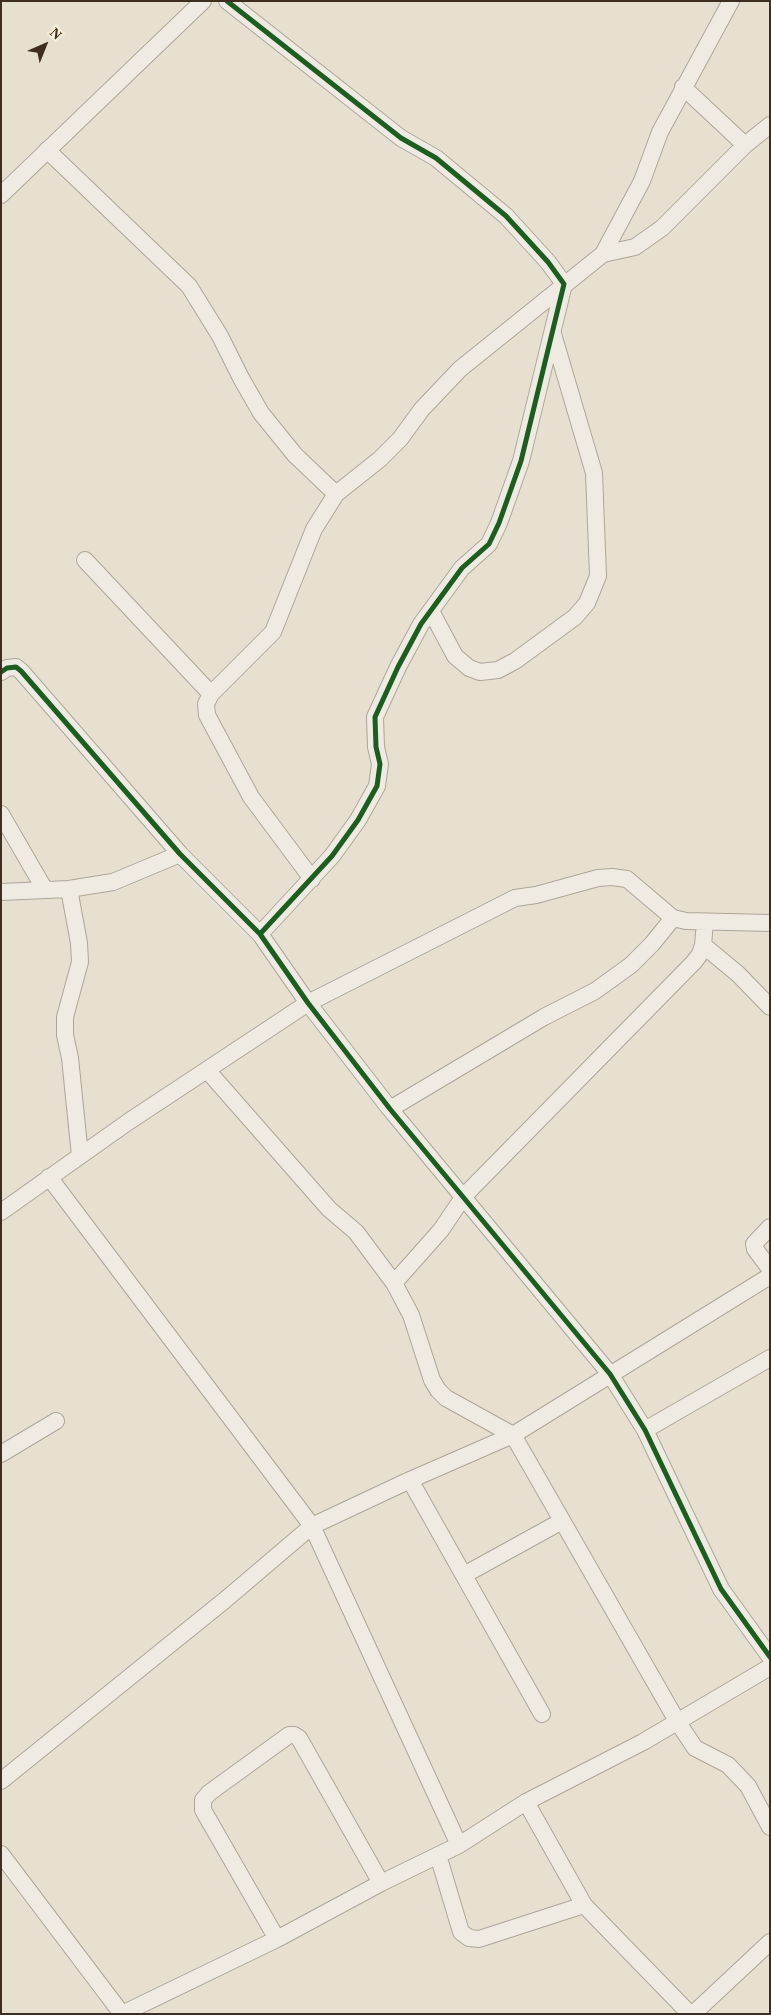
<!DOCTYPE html>
<style>
body{margin:0}
#map{position:relative;width:771px;height:2015px;overflow:hidden;background:#e7e0d1;font-family:Georgia,serif}
canvas{display:block}
.frame{position:absolute;inset:0;border:2px solid #3d2e20;pointer-events:none}
.north{position:absolute;left:20px;top:20px;width:50px;height:50px;-webkit-text-stroke:4px #f7eed8;paint-order:stroke;rotate:44deg;font-size:14px;font-weight:700;line-height:20px;text-align:center;color:#3d2e20}
.north::after{content:'';display:block;margin:auto;width:18px;height:22px;background:#3d2e20;clip-path:polygon(50% 0,100% 100%,50% 72%,0 100%)}
</style>
<div id="map">
<canvas width="771" height="2015"></canvas>
<div class="frame"></div>
<div class="north">N</div>
</div>
<script>
const ctx = document.querySelector('canvas').getContext('2d');
ctx.lineJoin = 'round';
function shape(rows) {
  const path = new Path2D();
  for (const r of rows) {
    path.moveTo(r[0], r[1]);
    for (let i = 2; i < r.length; i += 2) path.lineTo(r[i], r[i + 1]);
  }
  return path;
}
function stroke(path, color, width, dash) {
  ctx.strokeStyle = color;
  ctx.lineWidth = width;
  ctx.lineCap = dash ? 'butt' : 'round';
  ctx.setLineDash(dash || []);
  ctx.stroke(path);
}
const street = shape([
 [227,1,401,138,436,158,506,216,548,262,564,284,521,461,499,523,489,544,462,568,421,624,398,667,375,717,376,747,380,764,377,786,358,820,332,856,260,934],
 [683,87,745,145],
 [47,150,189,286,220,336,241,378,261,413,295,455,336,494],
 [1,195,203,1],
 [603,254,635,247,662,228,745,145,770,125],
 [85,560,211,694],
 [431,611,455,656,469,668,480,672,498,670,515,661,575,617,587,603,598,576,594,473,553,334],
 [1,672,7,668,16,667,21,671,180,854,260,934,308,1003,390,1109,610,1374,645,1430,721,1589,770,1657],
 [1,814,45,890],
 [312,879,251,797,207,715,206,704,211,694,273,632,314,529,336,494,380,459,400,439,422,409,460,369,603,254,642,181,660,132,731,1],
 [69,889,79,943,80,962,65,1017,65,1035,70,1058,80,1156],
 [1,892,69,889,113,882,180,854],
 [703,945,738,974,770,1007],
 [207,1070,329,1209,356,1232,394,1283,411,1315,432,1380,438,1390,446,1398,513,1435,677,1721,695,1748,728,1765,748,1786,770,1827],
 [390,1109,544,1017,595,991,631,965,652,944,673,918],
 [49,1177,312,1526,459,1845],
 [1,1212,128,1122,308,1003,515,898,536,895,598,878,612,877,627,879,673,918,686,921,770,923],
 [770,1227,754,1244,755,1249,770,1269],
 [394,1283,441,1230,464,1196,694,962,700,954,703,945,705,922],
 [645,1430,770,1358],
 [1,1454,56,1421],
 [410,1480,542,1714],
 [464,1575,562,1521],
 [1,1781,225,1600,312,1526,410,1480,513,1435,770,1276],
 [526,1802,584,1905,690,2014],
 [1,1854,122,2014],
 [438,1855,461,1932,469,1938,479,1939,584,1905],
 [277,1939,203,1810,203,1800,209,1793,289,1735,294,1735,299,1738,381,1883],
 [122,2014,277,1939,381,1883,459,1845,526,1802,643,1742,770,1667],
 [693,2014,770,1942]
]);
stroke(street, '#ada599', 18);
stroke(street, '#efebe3', 16);
stroke(shape([
 [227,1,401,138,436,158,506,216,548,262,564,284,521,461,499,523,489,544,462,568,421,624,398,667,375,717,376,747,380,764,377,786,358,820,332,856,260,934],
 [1,672,7,668,16,667,21,671,180,854,260,934,308,1003,390,1109,610,1374,645,1430,721,1589,770,1657]
]), '#1b5e20', 5);
</script>
